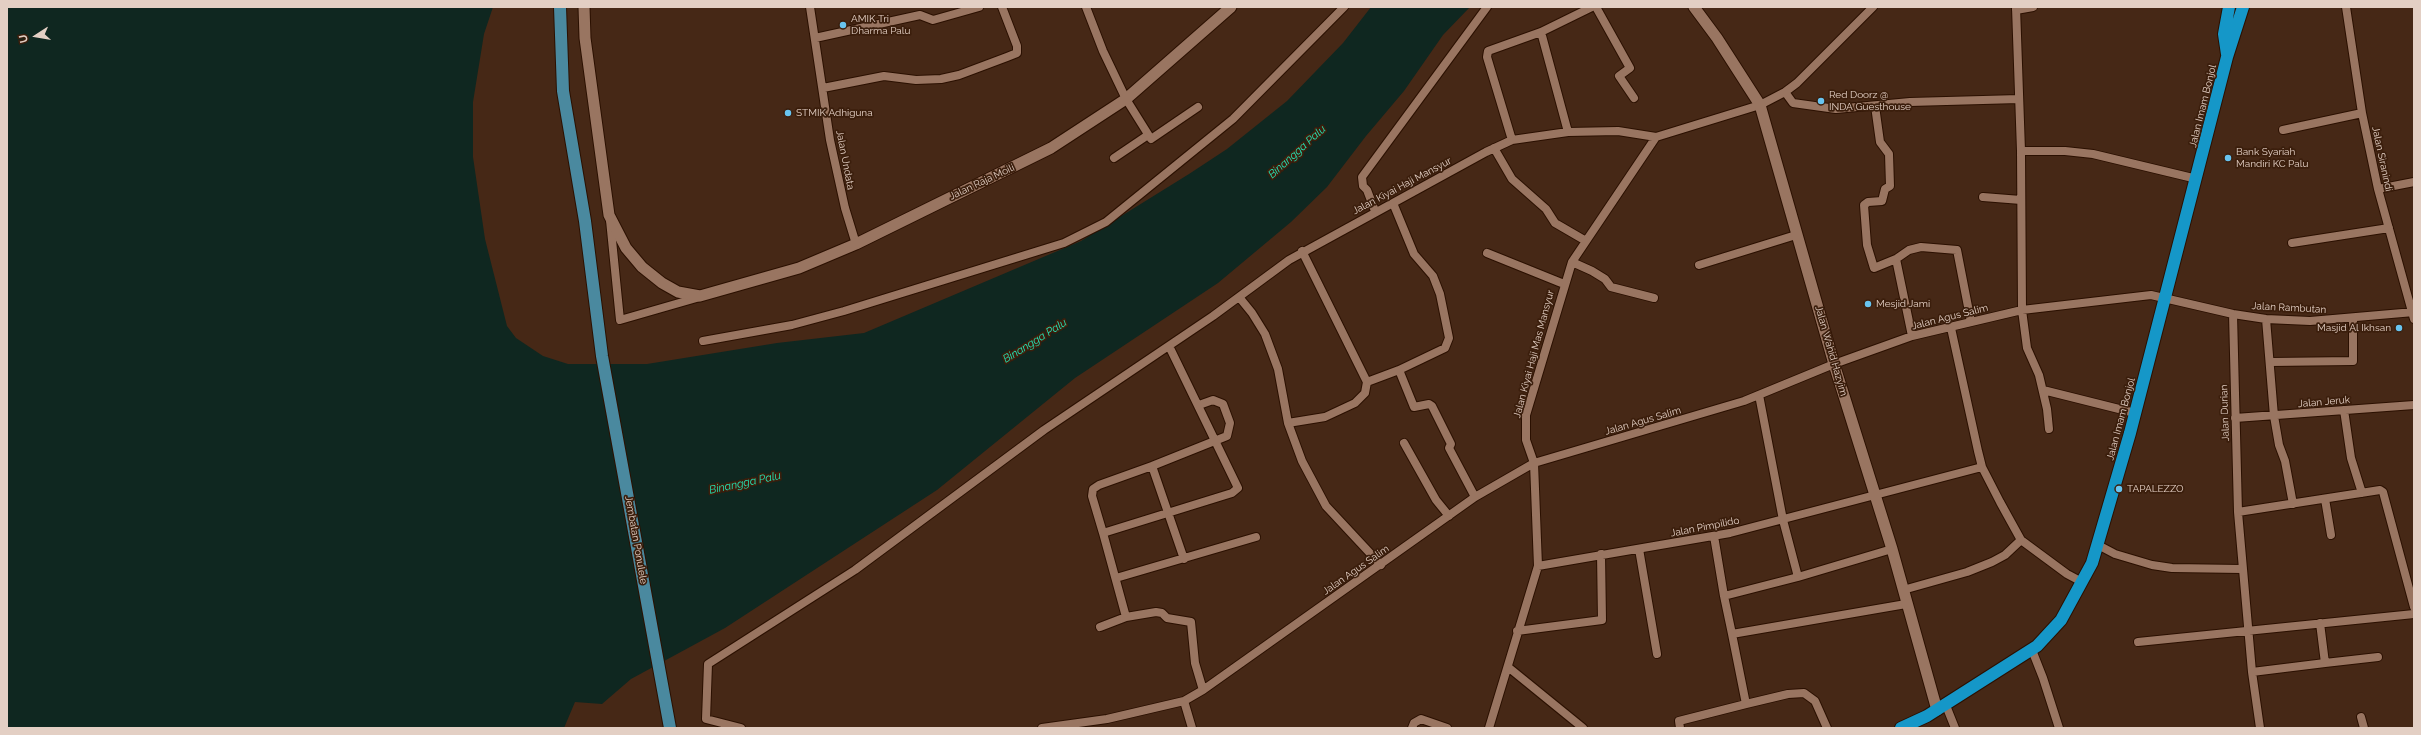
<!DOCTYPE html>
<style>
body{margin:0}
#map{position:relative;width:2421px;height:735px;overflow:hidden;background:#462816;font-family:Raleway,sans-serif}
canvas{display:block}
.frame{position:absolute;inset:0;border:8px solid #e3cfc4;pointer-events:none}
.north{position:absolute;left:16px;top:16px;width:40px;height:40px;-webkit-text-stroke:3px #3b1e0c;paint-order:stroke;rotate:258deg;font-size:11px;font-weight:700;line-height:16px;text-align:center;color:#e3cfc4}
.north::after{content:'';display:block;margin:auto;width:14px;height:18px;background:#e3cfc4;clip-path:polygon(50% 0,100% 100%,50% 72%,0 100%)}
</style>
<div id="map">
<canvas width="2421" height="735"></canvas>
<div class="frame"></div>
<div class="north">U</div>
</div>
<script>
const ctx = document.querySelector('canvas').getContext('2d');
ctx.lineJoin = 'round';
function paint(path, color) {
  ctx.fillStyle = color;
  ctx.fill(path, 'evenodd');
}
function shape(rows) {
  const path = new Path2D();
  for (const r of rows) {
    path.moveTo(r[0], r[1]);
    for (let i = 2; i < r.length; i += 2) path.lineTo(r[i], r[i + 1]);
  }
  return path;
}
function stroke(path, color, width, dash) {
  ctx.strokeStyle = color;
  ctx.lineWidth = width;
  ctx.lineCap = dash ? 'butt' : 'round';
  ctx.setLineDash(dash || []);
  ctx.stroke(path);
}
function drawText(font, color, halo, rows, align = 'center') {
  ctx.font = font + ' Raleway,sans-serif';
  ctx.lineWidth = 3.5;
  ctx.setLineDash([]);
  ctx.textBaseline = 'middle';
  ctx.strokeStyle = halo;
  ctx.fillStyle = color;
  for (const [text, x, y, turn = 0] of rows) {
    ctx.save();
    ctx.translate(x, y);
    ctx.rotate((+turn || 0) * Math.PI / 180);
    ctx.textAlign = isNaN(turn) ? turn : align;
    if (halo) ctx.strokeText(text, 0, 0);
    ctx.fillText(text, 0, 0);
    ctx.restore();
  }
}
paint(shape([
 [7,7,493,7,484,34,473,102,473,157,485,239,507,326,516,338,543,356,568,364,647,364,777,343,864,333,1081,241,1189,174,1227,149,1287,101,1343,43,1371,7,1470,7,1443,35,1404,91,1366,136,1327,187,1291,222,1218,283,1075,378,937,490,725,628,631,679,602,704,575,702,564,728,7,728]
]), '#0f2720');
const street = shape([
 [810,7,830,140,845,208,856,244],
 [1086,7,1103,51,1126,99,1151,139,1198,107],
 [1596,7,1630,68,1619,76,1634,98],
 [2016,7,2021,151,2022,310,2027,348,2039,375,2047,409,2049,429],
 [2346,7,2362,113,2378,189,2414,319],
 [2016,10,2033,7],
 [1541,32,1568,132],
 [815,38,920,15,933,20,979,7],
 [823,88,884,76,916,80,941,79,959,75,1007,57,1017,53,1017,46,1002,7],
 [1785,92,1793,103,1836,109,1910,102,2019,99],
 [1875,106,1880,142,1889,154,1890,186,1885,189,1882,201,1868,202,1864,205,1867,245,1874,268,1896,259,1912,336],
 [2283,130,2362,113],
 [1512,140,1487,57,1488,51,1541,32,1592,7],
 [1494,148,1512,179,1546,209,1555,223,1586,241],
 [2021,151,2065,151,2093,154,2197,179],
 [1114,158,1148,135],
 [2378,189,2414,182],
 [1983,197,2021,200],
 [1375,211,1367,190,1363,186,1362,177,1487,7],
 [610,220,620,320,700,297],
 [2292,243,2389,228],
 [1302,251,1367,382],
 [1487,253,1564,284],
 [1896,259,1909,250,1921,247,1957,250,1971,322],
 [1572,262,1592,271,1605,279,1611,287,1654,298],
 [1699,265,1796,235],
 [1239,297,1252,313,1265,334,1278,369,1288,423],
 [2233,314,2238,512,2252,672,2260,728],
 [2266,319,2274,416,2279,445,2285,461,2293,504],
 [1951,328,1978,451,1982,467,2000,502,2021,540,2067,574,2082,582],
 [703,341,792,325,844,311,1064,243,1106,222,1233,119,1344,7],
 [2271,362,2353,361,2353,318],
 [1399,370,1414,407,1429,404,1432,406,1451,444,1449,448,1475,497],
 [2043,390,2135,413],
 [1759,395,1783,520,1798,577],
 [2344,410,2351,458,2362,493],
 [2235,418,2414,405],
 [1404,443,1436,500,1449,516],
 [1152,466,1227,436,1230,423,1223,404,1213,400,1199,405],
 [2325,499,2331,535],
 [2238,512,2380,490,2383,492,2414,607],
 [1103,533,1092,496,1093,489,1099,485,1152,466,1184,559],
 [1714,536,1724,596,1798,577,1892,549],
 [2098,545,2115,554,2152,565,2172,568,2242,569],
 [1639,549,1657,654],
 [1381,565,1326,506,1302,461,1288,423,1325,417,1355,403,1365,393,1367,382,1399,370,1445,348,1449,338,1440,294,1433,276,1414,254,1393,203],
 [1538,566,1730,533,1982,467],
 [1116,578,1256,537],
 [1903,590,1967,572,1992,562,2005,555,2021,540],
 [1724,596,1732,634],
 [1126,617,1103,533,1232,493,1238,488,1169,346],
 [1100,627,1126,617,1156,612,1162,613,1167,618,1191,622,1195,663,1203,690],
 [1517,631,1602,620,1601,554],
 [2138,642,2414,614],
 [2032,650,2043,678,2059,728],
 [2325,663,2378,657],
 [1508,667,1583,728],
 [2252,672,2325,663,2320,623],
 [1184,701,1192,728],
 [1945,703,1955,728],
 [2361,717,2364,728],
 [741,728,706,719,708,664,855,570,1044,430,1213,316,1289,260,1486,152,1512,140,1568,132,1618,131,1656,137],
 [1042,728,1107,719,1184,701,1203,690,1475,497,1534,463,1744,401,1834,364,1912,336,2022,310,2151,295,2233,314,2266,319,2310,321,2414,312],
 [1412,728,1414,723,1421,719,1447,728],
 [1489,728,1538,566,1534,463,1526,440,1526,415,1572,262,1656,137,1760,105,1785,92,1797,83,1873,7],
 [1680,728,1679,721,1746,704],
 [1827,728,1815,701,1804,693,1788,694,1746,704,1732,634,1906,604]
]);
const secondary = shape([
 [584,7,585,38,609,215,626,248,642,267,662,283,678,292,700,296,799,268,856,244,1051,148,1126,99,1231,7],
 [1694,7,1717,38,1760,105,1834,364,1892,549,1937,710]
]);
const primary = shape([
 [560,7,563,91,585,221,602,356,670,728]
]);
const highway = shape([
 [2227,54,2224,34,2229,7],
 [1901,728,1927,716,2037,646,2061,620,2092,563,2130,433,2227,57,2243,7]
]);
stroke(street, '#2b1001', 10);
stroke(secondary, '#2b1001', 13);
stroke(primary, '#2b1001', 14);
stroke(highway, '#2b1001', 14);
stroke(street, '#997561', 8);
stroke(secondary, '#997561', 11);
stroke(primary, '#4a899f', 12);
stroke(highway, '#1597c8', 12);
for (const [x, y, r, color] of [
 [843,25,4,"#68c4f0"],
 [1821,101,4,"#68c4f0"],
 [788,113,4,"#68c4f0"],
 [2228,158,4,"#68c4f0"],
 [1868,304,4,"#68c4f0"],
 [2399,328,4,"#68c4f0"],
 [2119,489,4,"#68c4f0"]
]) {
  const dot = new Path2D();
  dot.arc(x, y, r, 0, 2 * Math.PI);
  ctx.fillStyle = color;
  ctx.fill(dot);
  stroke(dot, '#3b1e0c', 1.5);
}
drawText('10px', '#e3cfc4', '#3b1e0c', [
 ["AMIK Tri",851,19],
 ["Dharma Palu",851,31],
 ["Red Doorz @",1829,95],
 ["INDA Guesthouse",1829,107],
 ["STMIK Adhiguna",796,113],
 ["Bank Syariah",2236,152],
 ["Mandiri KC Palu",2236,164],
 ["Mesjid Jami",1876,304],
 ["Masjid Al Ikhsan",2391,328,"right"],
 ["TAPALEZZO",2127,489]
], 'left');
drawText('10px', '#e3cfc4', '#3b1e0c', [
 ["Jalan Imam Bonjol",2203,106,-76],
 ["Jalan Siranindi",2382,159,78],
 ["Jalan Undata",845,160,79],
 ["Jalan Raja Moili",982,182,-25],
 ["Jalan Kiyai Haji Mansyur",1402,186,-28],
 ["Jalan Rambutan",2289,308,3],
 ["Jalan Agus Salim",1950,317,-14],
 ["Jalan Wahid Hazyim",1831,351,74],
 ["Jalan Kiyai Haji Mas Mansyur",1534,354,-75],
 ["Jalan Jeruk",2324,402,-5],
 ["Jalan Durian",2225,413,-92],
 ["Jalan Imam Bonjol",2121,419,-75],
 ["Jalan Agus Salim",1643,421,-16],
 ["Jalan Pimpilido",1705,527,-11],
 ["Jembatan Ponulele",636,540,80],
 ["Jalan Agus Salim",1356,570,-35]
]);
drawText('italic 11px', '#23e7b9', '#3b1e0c', [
 ["Binangga Palu",1297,152,-42],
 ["Binangga Palu",1035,341,-32],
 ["Binangga Palu",745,483,-12]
]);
</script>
